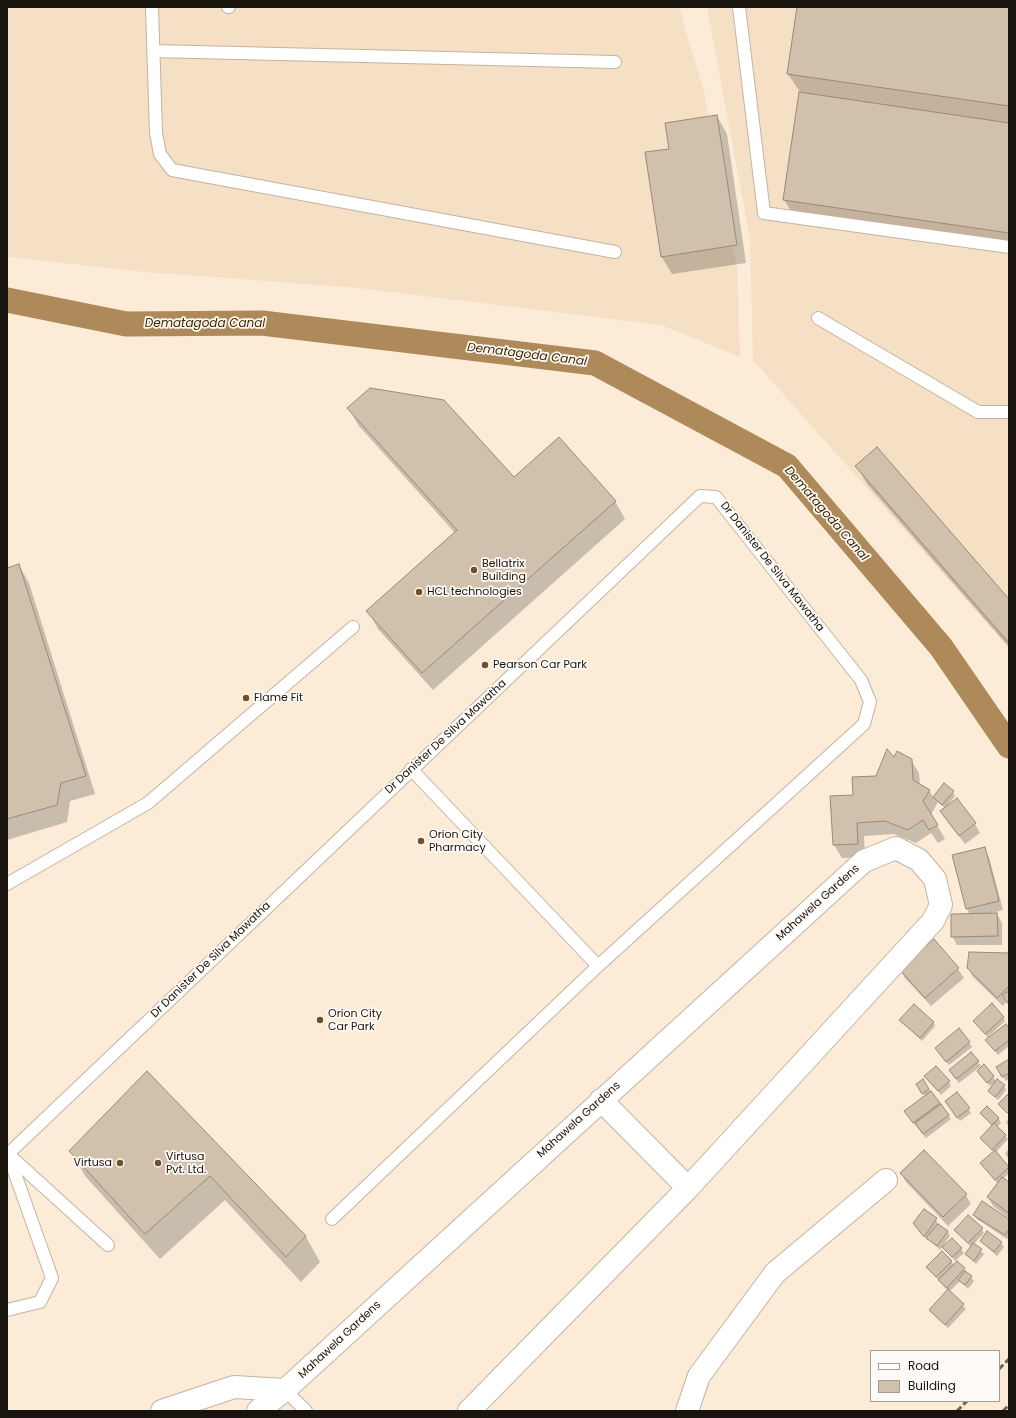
<!DOCTYPE html>
<style>
body{margin:0}
#map{position:relative;width:1016px;height:1418px;overflow:hidden;background:#fbebd7;font-family:Poppins,sans-serif}
canvas{display:block}
.frame{position:absolute;inset:0;border:8px solid #19140d;pointer-events:none}
.legend{position:absolute;left:870px;top:1350px;width:130px;height:52px;box-sizing:border-box;background:#fefaf6;border:1px solid #a29e99;margin:0;padding:5px 7px;list-style:none;font-size:12px;color:#19140d}
.legend li{display:flex;align-items:center;gap:8px;height:20px}
.legend b{width:20px;border:1px solid #a29e99}
</style>
<div id="map">
<canvas width="1016" height="1418"></canvas>
<div class="frame"></div>
<ul class="legend">
<li><b style="height:5px;background:#fff"></b>Road</li>
<li><b style="height:11px;background:#d0c0ac"></b>Building</li>
</ul>
</div>
<script>
const ctx = document.querySelector('canvas').getContext('2d');
ctx.lineJoin = 'round';
function paint(path, color) {
  ctx.fillStyle = color;
  ctx.fill(path, 'evenodd');
}
function shape(rows) {
  const path = new Path2D();
  for (const r of rows) {
    path.moveTo(r[0], r[1]);
    for (let i = 2; i < r.length; i += 2) path.lineTo(r[i], r[i + 1]);
  }
  return path;
}
function stroke(path, color, width, dash) {
  ctx.strokeStyle = color;
  ctx.lineWidth = width;
  ctx.lineCap = dash ? 'butt' : 'round';
  ctx.setLineDash(dash || []);
  ctx.stroke(path);
}
function drawText(font, color, halo, rows, align = 'center') {
  ctx.font = font + ' Poppins,sans-serif';
  ctx.lineWidth = 3.5;
  ctx.setLineDash([]);
  ctx.textBaseline = 'middle';
  ctx.strokeStyle = halo;
  ctx.fillStyle = color;
  for (const [text, x, y, turn = 0] of rows) {
    ctx.save();
    ctx.translate(x, y);
    ctx.rotate((+turn || 0) * Math.PI / 180);
    ctx.textAlign = isNaN(turn) ? turn : align;
    if (halo) ctx.strokeText(text, 0, 0);
    ctx.fillText(text, 0, 0);
    ctx.restore();
  }
}
paint(shape([
 [7,7,679,7,704,92,737,268,740,357,661,325,359,288,134,271,11,257,7,255],
 [707,7,1009,7,1009,648,753,360,750,238]
]), '#f5dfc5');
paint(shape([
 [798,7,1009,7,1009,249,795,217,784,200,800,92,788,74],
 [717,116,727,134,746,263,672,274,661,256,670,150],
 [349,409,514,478,615,501,625,519,433,690,378,629,368,611,455,533,359,426],
 [857,466,1009,601,1009,647,867,484],
 [19,565,29,583,95,794,70,801,67,822,7,840,7,569],
 [894,759,911,760,919,773,920,785,929,790,934,798,944,785,953,792,955,796,947,806,975,824,980,833,965,844,941,812,945,808,938,802,931,815,945,839,938,843,931,833,916,843,894,834,864,836,865,857,842,858,834,845,854,795,876,777],
 [984,848,989,857,1003,910,988,914,997,914,1002,923,1002,945,957,945,952,936,970,915,967,909],
 [933,940,958,969,964,978,931,1006,905,978,900,969],
 [1009,954,1009,1004,1007,1001,1003,1006,973,977,968,968],
 [1003,1017,1005,1021,988,1037,989,1038,1009,1030,1009,1046,998,1055,989,1044,989,1039,974,1021],
 [900,1020,933,1022,935,1026,922,1041],
 [959,1029,972,1047,949,1065,938,1052],
 [971,1053,981,1066,959,1083,952,1074],
 [1009,1060,1009,1079,1006,1081,999,1072],
 [984,1066,997,1082,1004,1086,1006,1090,998,1100,989,1091,996,1081,990,1086,980,1075],
 [147,1072,306,1237,320,1262,301,1282,225,1200,160,1259,85,1176,71,1151],
 [928,1080,949,1082,951,1086,941,1095],
 [923,1081,951,1119,926,1138,908,1116,925,1097,917,1084],
 [957,1093,971,1113,960,1121,949,1106],
 [987,1107,999,1119,1001,1123,997,1127,1008,1139,996,1152,1009,1167,1009,1173,1003,1179,1009,1183,1009,1218,993,1206,988,1197,998,1184,981,1164,994,1152,982,1139,993,1126,981,1113],
 [1009,1119,1009,1127,1006,1122],
 [1009,1148,1009,1159,1005,1154],
 [901,1173,966,1195,971,1204,948,1226,906,1182],
 [924,1210,936,1219,938,1225,948,1232,950,1236,940,1250,928,1238,927,1240,917,1227],
 [974,1215,1009,1220,1009,1236,1007,1239,977,1219],
 [982,1229,984,1233,973,1245,984,1254,976,1264,966,1254,971,1247,956,1231],
 [987,1232,1001,1243,1004,1247,997,1256,981,1241],
 [944,1247,961,1249,964,1253,955,1261],
 [951,1261,954,1265,957,1262,974,1281,968,1289,960,1281,949,1292,966,1309,948,1328,930,1310,948,1291,927,1267]
]), '#0003');
stroke(shape([
 [7,300,126,324,262,323,595,363,787,466,941,647,1009,746]
]), '#ae8959', 25);
const building = shape([
 [797,7,1009,7,1009,106,787,74,797,7],
 [799,92,1009,123,1009,233,783,200,799,92],
 [717,115,737,245,661,257,645,152,669,149,665,123,717,115],
 [370,388,444,400,514,477,559,437,616,501,422,673,366,611,457,530,347,408,370,388],
 [877,447,1009,599,1009,643,855,466,877,447],
 [19,564,86,776,61,783,57,805,7,819,7,568,19,564],
 [887,749,894,757,897,751,912,759,913,780,930,790,923,801,938,825,929,830,923,820,908,830,885,821,857,823,858,844,833,845,830,796,853,795,852,777,876,776,887,749],
 [944,783,954,791,942,805,933,797,944,783],
 [957,798,976,823,959,836,940,811,957,798],
 [985,847,999,901,966,909,952,855,985,847],
 [997,913,998,936,951,937,951,914,997,913],
 [934,939,959,968,925,998,899,969,934,939],
 [969,952,1009,953,1009,986,997,998,967,968,969,952],
 [1009,991,1009,1005,1002,995,1009,991],
 [992,1003,1004,1017,985,1034,973,1021,992,1003],
 [914,1004,934,1022,920,1038,899,1020,914,1004],
 [1006,1024,1009,1028,1009,1040,995,1051,985,1040,1006,1024],
 [959,1028,970,1042,946,1062,935,1048,959,1028],
 [971,1052,979,1061,956,1079,949,1070,971,1052],
 [1009,1059,1009,1073,1002,1077,996,1067,1009,1059],
 [984,1064,994,1076,987,1083,977,1071,984,1064],
 [936,1066,950,1081,938,1091,924,1076,936,1066],
 [147,1071,306,1236,286,1257,210,1176,145,1234,69,1151,147,1071],
 [923,1079,929,1089,922,1094,916,1084,923,1079],
 [997,1079,1005,1085,995,1097,988,1091,997,1079],
 [931,1091,940,1103,913,1123,904,1111,931,1091],
 [957,1092,970,1108,957,1118,945,1101,957,1092],
 [1007,1095,1009,1097,1009,1112,1007,1113,998,1104,1007,1095],
 [941,1104,949,1115,923,1134,915,1123,941,1104],
 [987,1106,999,1118,992,1125,980,1113,987,1106],
 [994,1123,1006,1135,992,1150,980,1138,994,1123],
 [924,1150,967,1194,943,1217,900,1173,924,1150],
 [995,1150,1009,1167,995,1180,980,1163,995,1150],
 [1002,1177,1009,1182,1009,1213,987,1197,1002,1177],
 [982,1201,1009,1219,1009,1229,1005,1235,973,1215,982,1201],
 [924,1209,937,1218,924,1237,913,1223,924,1209],
 [968,1215,983,1228,968,1243,954,1230,968,1215],
 [938,1224,948,1231,937,1246,926,1238,938,1224],
 [987,1231,1002,1242,994,1252,980,1241,987,1231],
 [952,1238,962,1248,952,1257,942,1247,952,1238],
 [973,1243,982,1249,974,1261,965,1254,973,1243],
 [942,1251,952,1261,936,1277,926,1267,942,1251],
 [957,1261,965,1268,947,1288,938,1280,957,1261],
 [965,1271,972,1276,965,1285,958,1280,965,1271],
 [948,1289,964,1304,945,1325,929,1310,948,1289]
]);
paint(building, '#d0c0ac');
stroke(building, '#998a78', 1);
const lane = shape([
 [152,7,156,133,160,154,172,170,615,252],
 [228,7,229,7],
 [739,7,764,213,1009,247],
 [153,51,615,62],
 [818,318,978,412,1009,412],
 [411,769,598,966],
 [7,884,148,803,353,627],
 [8,1154,700,496,716,497,861,680,870,702,864,724,598,966,332,1219],
 [9,1155,108,1245],
 [7,1310,40,1302,52,1278,8,1154],
 [285,1390,306,1411]
]);
const street = shape([
 [601,1100,688,1188],
 [162,1411,234,1387,285,1390],
 [258,1411,285,1390,864,861,896,848,919,860,935,879,941,905,933,921,688,1188,469,1411],
 [687,1411,699,1376,775,1273,886,1180]
]);
stroke(lane, '#c3b4a0', 14);
stroke(street, '#c3b4a0', 24);
stroke(lane, '#fff', 12);
stroke(street, '#fff', 22);
stroke(shape([
 [999,1369,1009,1359],
 [957,1411,967,1401],
 [1003,1411,1009,1405]
]), '#6d6458', 3, [6, 3]);
for (const [x, y, r, color] of [
 [474,570,4,"#705126"],
 [419,592,4,"#705126"],
 [485,665,4,"#705126"],
 [246,698,4,"#705126"],
 [421,841,4,"#705126"],
 [320,1020,4,"#705126"],
 [120,1163,4,"#705126"],
 [158,1163,4,"#705126"]
]) {
  const dot = new Path2D();
  dot.arc(x, y, r, 0, 2 * Math.PI);
  ctx.fillStyle = color;
  ctx.fill(dot);
  stroke(dot, '#fefaf6', 1.5);
}
drawText('11px', '#19140d', '#fefaf6', [
 ["Bellatrix",482,564],
 ["Building",482,577],
 ["HCL technologies",427,592],
 ["Pearson Car Park",493,665],
 ["Flame Fit",254,698],
 ["Orion City",429,835],
 ["Pharmacy",429,848],
 ["Orion City",328,1014],
 ["Car Park",328,1027],
 ["Virtusa",166,1157],
 ["Pvt. Ltd.",166,1170],
 ["Virtusa",112,1163,"right"]
], 'left');
drawText('11px', '#19140d', '#fefaf6', [
 ["Dr Danister De Silva Mawatha",772,567,52],
 ["Dr Danister De Silva Mawatha",446,737,-43],
 ["Mahawela Gardens",818,903,-42],
 ["Dr Danister De Silva Mawatha",211,960,-44],
 ["Mahawela Gardens",579,1120,-42],
 ["Mahawela Gardens",340,1340,-43]
]);
drawText('italic 12px', '#412700', '#fefaf6', [
 ["Dematagoda Canal",205,324],
 ["Dematagoda Canal",527,355,7],
 ["Dematagoda Canal",826,514,49]
]);
</script>
